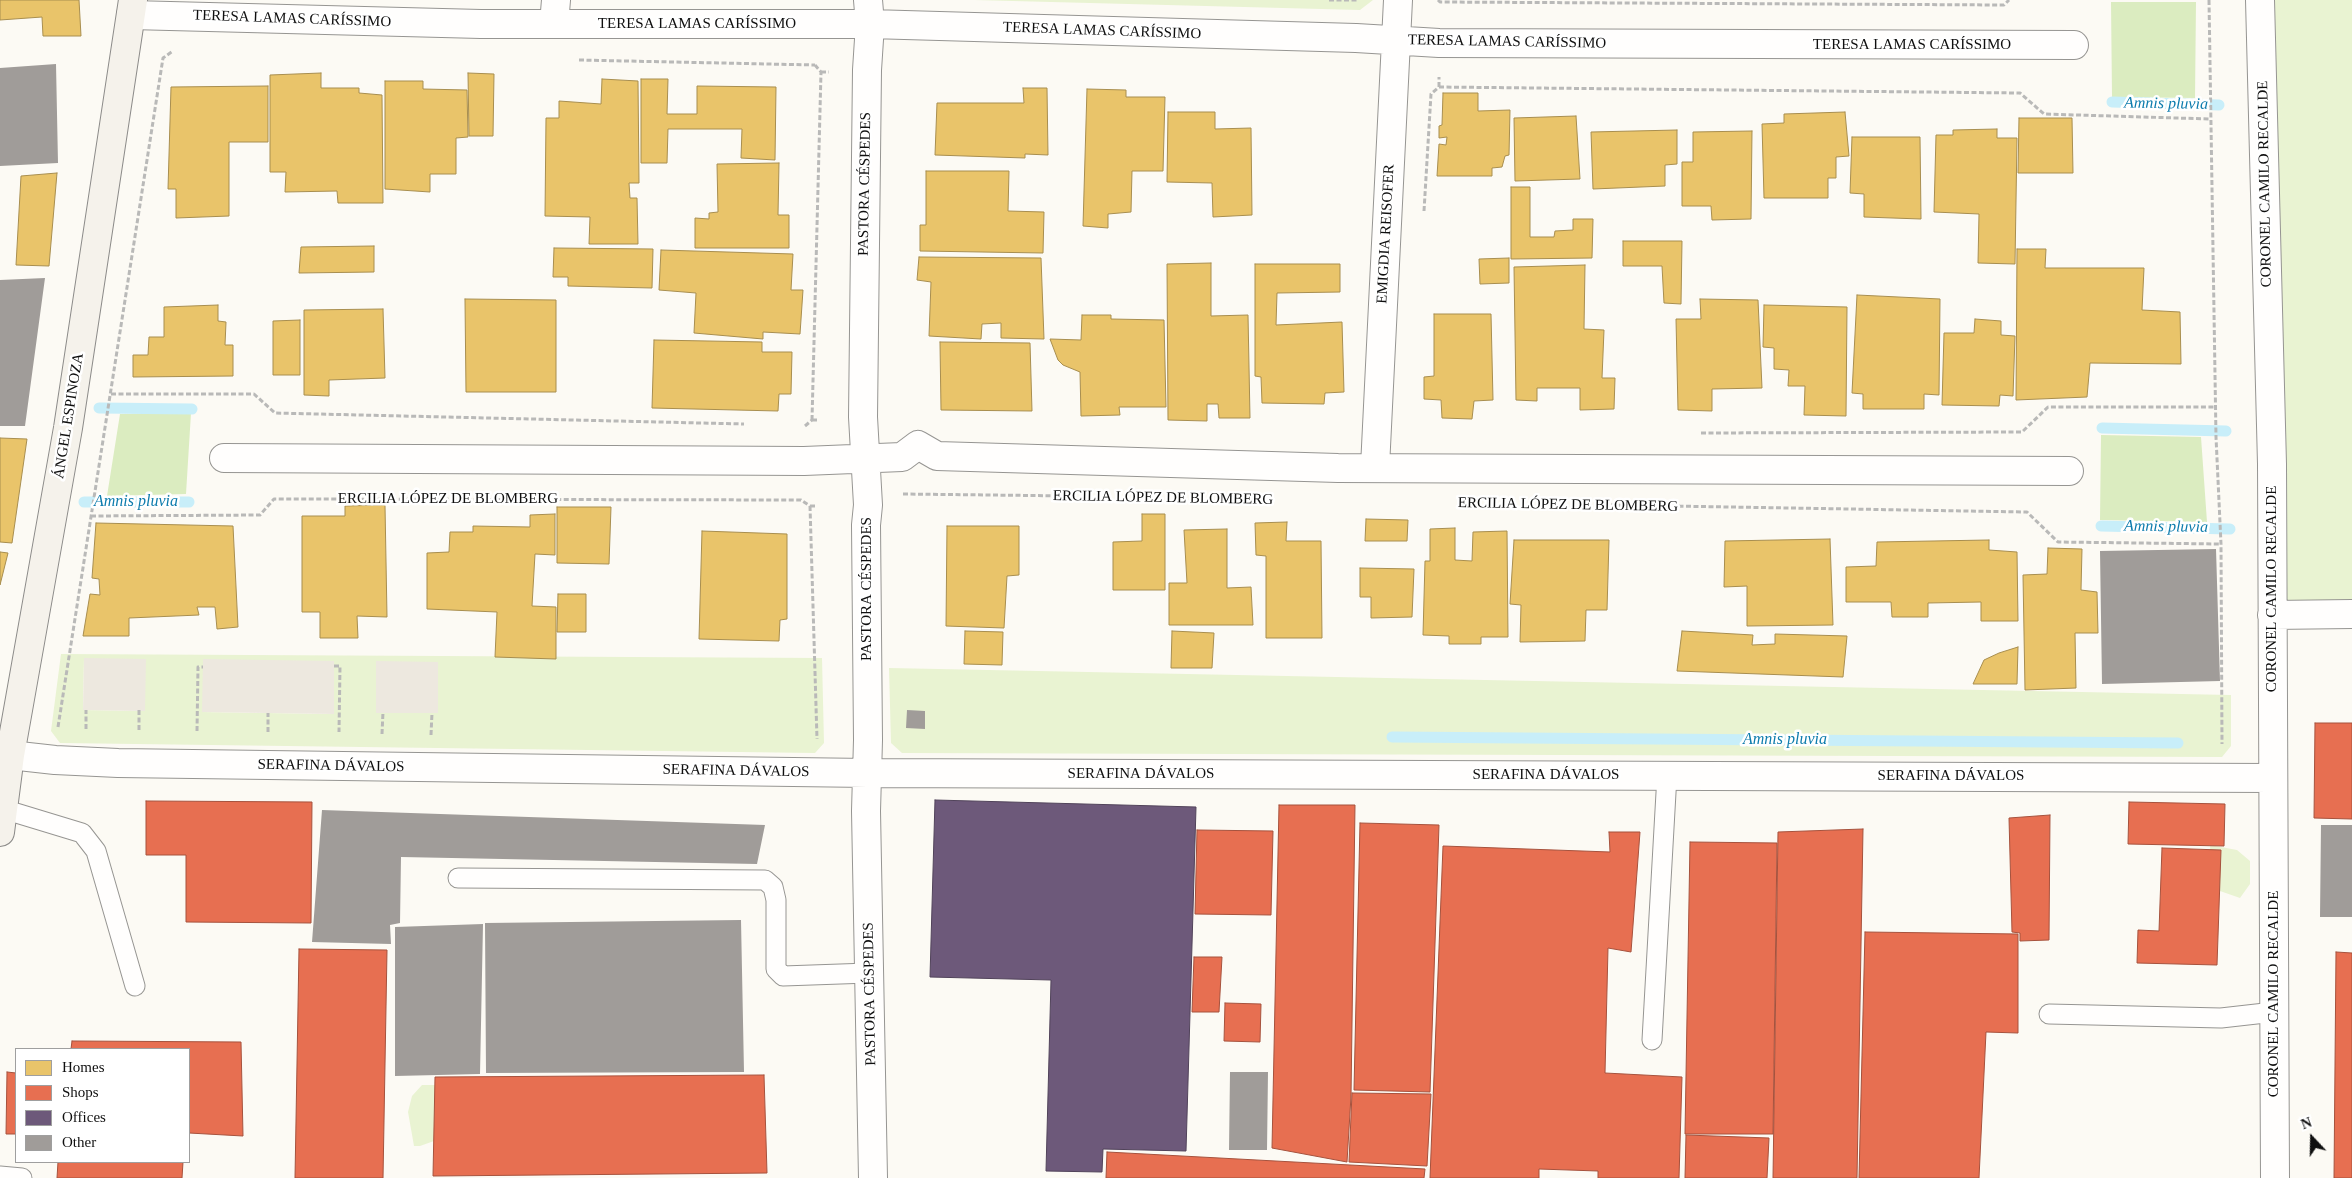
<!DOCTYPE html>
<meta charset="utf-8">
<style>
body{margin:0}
#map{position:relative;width:2352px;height:1178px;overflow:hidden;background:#fcfaf4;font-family:"Times New Roman",serif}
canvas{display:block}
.legend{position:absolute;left:15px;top:1048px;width:175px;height:115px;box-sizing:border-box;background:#fff;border:1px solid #9f9f9f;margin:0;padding:6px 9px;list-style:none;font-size:15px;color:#0f0f0f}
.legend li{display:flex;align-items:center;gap:10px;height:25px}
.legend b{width:25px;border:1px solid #9f9f9f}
.north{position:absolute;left:2287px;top:1113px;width:50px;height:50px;-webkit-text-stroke:4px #fff;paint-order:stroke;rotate:339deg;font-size:14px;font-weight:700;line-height:20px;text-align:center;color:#0f0f0f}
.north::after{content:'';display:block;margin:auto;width:18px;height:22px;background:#0f0f0f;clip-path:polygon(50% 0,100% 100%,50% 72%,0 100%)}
</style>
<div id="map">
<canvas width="2352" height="1178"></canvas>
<ul class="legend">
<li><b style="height:14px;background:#e9c46a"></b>Homes</li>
<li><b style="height:14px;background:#e76f51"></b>Shops</li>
<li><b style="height:14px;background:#6d597a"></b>Offices</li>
<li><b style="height:14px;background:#a09c99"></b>Other</li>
</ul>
<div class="north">N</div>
</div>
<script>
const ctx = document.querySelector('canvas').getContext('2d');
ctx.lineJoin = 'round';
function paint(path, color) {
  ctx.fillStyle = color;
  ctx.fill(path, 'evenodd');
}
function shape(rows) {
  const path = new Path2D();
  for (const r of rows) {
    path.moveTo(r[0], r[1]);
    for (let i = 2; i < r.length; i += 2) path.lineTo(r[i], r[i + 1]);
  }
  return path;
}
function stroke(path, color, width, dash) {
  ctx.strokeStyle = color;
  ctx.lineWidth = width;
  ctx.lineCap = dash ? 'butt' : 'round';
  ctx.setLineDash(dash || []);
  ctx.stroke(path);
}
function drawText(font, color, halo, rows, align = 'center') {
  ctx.font = font + ' "Times New Roman",serif';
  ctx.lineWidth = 5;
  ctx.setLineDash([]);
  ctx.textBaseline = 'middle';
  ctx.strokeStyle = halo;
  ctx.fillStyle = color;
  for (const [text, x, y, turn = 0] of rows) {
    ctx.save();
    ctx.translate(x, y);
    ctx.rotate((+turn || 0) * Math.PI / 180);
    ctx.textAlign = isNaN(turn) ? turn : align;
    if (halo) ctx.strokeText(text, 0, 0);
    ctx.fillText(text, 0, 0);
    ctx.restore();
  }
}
paint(shape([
 [974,0,1373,0,1360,10],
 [2274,0,2352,0,2352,604,2285,605],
 [61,654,822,658,824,743,815,753,60,743,51,731],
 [84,659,145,711,83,710],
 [334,661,333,714,202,712],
 [438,662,438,713,376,713],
 [889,668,2231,695,2231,746,2222,757,902,753,891,743],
 [2210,845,2237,850,2250,861,2250,884,2240,898,2220,891,2204,906,2212,883],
 [422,1085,435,1085,441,1100,442,1133,434,1141,420,1146,414,1146,408,1112,412,1096]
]), '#e9f3d2');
paint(shape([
 [2111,2,2196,2,2195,98,2112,97],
 [191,413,186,494,107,496,120,414],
 [2101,435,2201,437,2207,522,2100,520]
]), '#dbecc0');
paint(shape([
 [84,658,146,659,145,711,83,710],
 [203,659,334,661,334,714,202,712],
 [376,661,438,662,438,713,376,713]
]), '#ede8df');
const homes = shape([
 [0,0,79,0,81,36,43,36,42,17,0,20,0,0],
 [321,73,321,88,359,88,359,93,382,95,383,203,338,203,337,191,285,192,286,172,270,172,270,75,321,73],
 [468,73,494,74,493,136,469,136,468,73],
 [602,79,638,81,639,183,629,183,630,198,637,198,638,244,589,244,590,217,545,216,546,118,559,118,559,101,601,104,602,79],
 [641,79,668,79,667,114,697,114,697,86,776,87,775,160,741,158,742,129,668,129,667,163,641,163,641,79],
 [385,81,423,81,423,89,467,90,468,137,456,138,456,174,430,174,430,192,385,189,385,81],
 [268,86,268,142,229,142,229,216,176,218,176,189,168,189,171,87,268,86],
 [1023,88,1047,88,1048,155,1025,154,1025,158,935,155,937,103,1024,103,1023,88],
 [1087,89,1126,90,1126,97,1165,97,1163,171,1132,171,1131,212,1108,214,1108,228,1083,226,1087,89],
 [1443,93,1478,93,1478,111,1510,110,1509,155,1505,156,1502,167,1492,168,1492,176,1437,176,1439,144,1446,145,1447,137,1439,138,1439,126,1442,125,1443,93],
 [1168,112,1215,112,1215,129,1251,128,1252,215,1213,217,1212,183,1167,182,1168,112],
 [1845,112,1849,156,1836,157,1836,178,1828,178,1828,198,1764,198,1762,124,1784,123,1784,114,1845,112],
 [1576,116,1580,179,1515,181,1514,118,1576,116],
 [2019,118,2072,118,2073,173,2018,173,2019,118],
 [1997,129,1997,138,2017,138,2015,264,1978,263,1979,214,1934,212,1936,135,1953,135,1953,130,1997,129],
 [1677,130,1677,164,1665,165,1665,186,1593,189,1591,132,1677,130],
 [1752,131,1751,219,1712,220,1711,206,1682,206,1682,162,1693,162,1693,132,1752,131],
 [1852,137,1920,137,1921,219,1864,217,1864,194,1850,193,1852,137],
 [779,163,778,215,789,215,789,248,695,248,695,218,709,219,709,213,718,212,717,164,779,163],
 [926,171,1009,171,1008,211,1044,212,1043,253,920,251,920,225,926,225,926,171],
 [57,173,49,266,16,265,21,176,57,173],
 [1511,187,1530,187,1530,237,1554,237,1555,231,1573,230,1573,219,1593,219,1592,258,1511,259,1511,187],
 [1623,241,1682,241,1681,304,1664,303,1662,266,1623,266,1623,241],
 [374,246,374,272,299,273,301,247,374,246],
 [554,248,653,249,652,288,568,286,568,277,553,277,554,248],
 [2017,249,2046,249,2045,268,2144,268,2142,310,2180,312,2181,364,2090,363,2087,397,2016,400,2017,249],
 [661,250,793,254,791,290,803,290,800,334,763,332,763,339,694,333,696,293,659,290,661,250],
 [919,257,1041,258,1044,339,1001,338,1001,323,982,324,981,339,929,336,931,282,917,280,919,257],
 [1509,258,1509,283,1480,284,1479,259,1509,258],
 [1211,263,1211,316,1248,315,1250,418,1219,418,1218,404,1207,404,1207,421,1168,420,1167,264,1211,263],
 [1255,264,1340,264,1340,292,1277,293,1276,325,1342,322,1344,392,1325,393,1324,404,1262,403,1261,377,1255,376,1255,264],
 [1585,265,1584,329,1604,330,1602,378,1615,378,1614,409,1580,410,1580,388,1537,388,1537,401,1516,400,1514,267,1585,265],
 [1857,295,1940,299,1939,395,1924,394,1924,409,1863,409,1863,394,1852,393,1857,295],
 [465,299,556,300,556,392,466,392,465,299],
 [1700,299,1758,300,1762,388,1712,389,1712,411,1678,410,1676,319,1701,319,1700,299],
 [218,305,218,321,226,322,225,345,233,345,233,376,133,377,133,355,148,355,149,337,164,337,164,307,218,305],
 [1764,305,1847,307,1846,416,1804,415,1805,386,1788,386,1789,370,1774,369,1774,348,1763,347,1764,305],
 [383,309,385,378,329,380,329,396,304,395,304,310,383,309],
 [1434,314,1491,314,1493,400,1474,401,1472,419,1442,418,1441,400,1424,399,1424,377,1434,376,1434,314],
 [1082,315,1111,315,1111,319,1164,320,1166,407,1119,407,1120,415,1081,416,1080,372,1063,365,1058,360,1050,339,1081,340,1082,315],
 [1975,319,2001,321,2001,335,2015,336,2013,396,2000,395,1999,406,1942,405,1944,333,1974,333,1975,319],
 [300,320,300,375,273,375,273,321,300,320],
 [654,340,762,342,762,352,792,352,791,394,779,394,778,411,652,408,654,340],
 [940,342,1030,343,1032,411,941,410,940,342],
 [0,438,27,439,12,543,0,542,0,438],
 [385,505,387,617,357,616,358,638,320,638,320,612,302,612,302,516,345,516,345,506,385,505],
 [557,507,611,507,609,564,557,563,557,507],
 [555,514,555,555,535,554,532,606,556,607,556,659,495,657,497,612,427,609,427,553,449,552,450,532,473,532,473,526,530,527,530,515,555,514],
 [1142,514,1165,514,1165,590,1113,590,1113,542,1142,541,1142,514],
 [1366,519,1408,520,1407,541,1365,541,1366,519],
 [1287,522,1286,541,1321,541,1322,638,1266,638,1266,556,1256,555,1255,523,1287,522],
 [96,523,233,526,238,627,217,629,215,607,197,607,199,615,129,618,129,636,83,636,90,594,100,595,99,579,92,578,96,523],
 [947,526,1019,526,1019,575,1007,576,1004,628,946,626,947,526],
 [1455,528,1455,560,1472,561,1473,532,1507,531,1508,637,1481,637,1481,644,1449,644,1449,636,1423,635,1425,561,1430,561,1430,529,1455,528],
 [1227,529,1227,588,1251,587,1253,625,1169,625,1169,583,1187,583,1184,530,1227,529],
 [702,531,787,534,787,619,780,620,779,641,699,639,702,531],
 [1830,539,1833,625,1747,626,1747,586,1724,587,1725,541,1830,539],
 [1514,540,1609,540,1607,610,1586,610,1585,641,1520,642,1521,605,1510,604,1514,540],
 [1989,540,1989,550,2017,552,2018,621,1981,621,1981,602,1928,603,1928,617,1892,617,1891,602,1846,602,1846,567,1876,566,1877,542,1989,540],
 [2048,548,2082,549,2081,590,2097,592,2098,633,2075,633,2076,688,2025,690,2023,575,2047,574,2048,548],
 [0,552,8,553,0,585,0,552],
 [1360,568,1414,569,1412,617,1371,618,1371,597,1360,597,1360,568],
 [558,594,586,594,586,632,557,632,558,594],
 [965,631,1003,632,1002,665,964,664,965,631],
 [1172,631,1214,633,1212,668,1171,668,1172,631],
 [1682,631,1753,635,1752,645,1775,644,1775,634,1847,636,1843,677,1677,671,1682,631],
 [2018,647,2017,684,1973,684,1984,660,1999,653,2018,647]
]);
paint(homes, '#e9c46a');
stroke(homes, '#a88e4f', 1);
const shops = shape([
 [2315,723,2352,723,2352,819,2314,818,2315,723],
 [146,801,312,802,311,923,186,922,186,855,146,855,146,801],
 [2129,802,2225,804,2224,846,2128,844,2129,802],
 [1279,805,1355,805,1351,1096,1347,1162,1272,1148,1279,805],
 [2050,815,2049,940,2020,941,2020,933,2012,932,2009,818,2050,815],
 [1360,823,1439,825,1430,1092,1354,1090,1360,823],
 [1863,829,1857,1178,1773,1178,1778,832,1863,829],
 [1197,830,1273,831,1271,915,1195,914,1197,830],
 [1609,832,1640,832,1631,952,1608,948,1605,1073,1682,1077,1679,1178,1598,1178,1598,1171,1539,1169,1539,1178,1430,1178,1443,846,1610,852,1609,832],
 [1690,842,1777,843,1773,1134,1685,1134,1690,842],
 [2162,848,2221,850,2217,965,2137,963,2138,930,2159,931,2162,848],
 [1865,932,2018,934,2018,1033,1986,1032,1979,1178,1859,1178,1865,932],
 [299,949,387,950,383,1178,295,1178,299,949],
 [2336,952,2352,953,2352,1178,2334,1178,2336,952],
 [1194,957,1222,957,1219,1012,1192,1012,1194,957],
 [1225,1003,1261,1004,1260,1042,1224,1041,1225,1003],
 [72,1041,241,1042,243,1136,189,1133,189,1049,71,1049,72,1041],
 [7,1072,16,1073,16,1134,6,1134,7,1072],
 [764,1075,767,1173,433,1176,435,1077,764,1075],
 [1352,1093,1431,1094,1427,1166,1349,1162,1352,1093],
 [1686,1135,1769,1138,1767,1178,1685,1178,1686,1135],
 [1107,1152,1425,1169,1424,1178,1106,1178,1107,1152],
 [58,1162,183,1162,182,1178,57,1178,58,1162]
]);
paint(shops, '#e76f51');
stroke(shops, '#a6523d', 1);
const offices = shape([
 [935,800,1196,807,1186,1151,1103,1149,1102,1172,1046,1171,1051,980,930,977,935,800]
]);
paint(offices, '#6d597a');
stroke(offices, '#51435a', 1);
stroke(shape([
 [2112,102,2219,105],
 [99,408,192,409],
 [2102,428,2226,431],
 [84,502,189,502],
 [2101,526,2230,529],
 [1392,737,2178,743]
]), '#c8eef9', 11);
paint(shape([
 [56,64,58,163,0,166,0,68],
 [45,278,25,426,0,426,0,280],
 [2216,549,2220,681,2102,684,2100,551],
 [907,710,925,711,925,729,906,728],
 [322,810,765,825,757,864,401,857,400,923,390,925,391,944,312,942],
 [2321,825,2352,825,2352,917,2320,917],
 [741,920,744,1072,486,1073,485,923],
 [483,924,480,1074,395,1076,395,927],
 [1230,1072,1268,1072,1267,1150,1229,1150]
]), '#a09c99');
const lane = shape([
 [3,809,82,833,96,851,135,986],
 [458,878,765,880,773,887,776,900,776,969,783,976,869,973],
 [2049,1014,2221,1018,2274,1012],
 [1652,1040,1667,775],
 [0,1176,22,1178]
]);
const street = shape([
 [868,0,870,24,867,70,863,417,868,505,866,525,868,740,866,811,873,1178],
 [2260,0,2272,464,2275,1178],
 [131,15,481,24,870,24,1356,38,1439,43,2074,45],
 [554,24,556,0],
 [224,458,804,461,902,457,918,445,937,456,1338,468,2069,471],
 [1375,467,1398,0],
 [2272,615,2352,614],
 [10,755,55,760,118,763,868,773,2273,778]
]);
const secondary = shape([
 [0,832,10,755,68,428,133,0]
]);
stroke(lane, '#969592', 21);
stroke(street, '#969592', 30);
stroke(secondary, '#8c8b89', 30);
stroke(shape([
 [1329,0,1359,0],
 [1438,0,1440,2,2004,5,2009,0],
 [2209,0,2216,437,2221,544,2222,744],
 [579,60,815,65],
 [821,72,829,72],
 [1439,87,2020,93,2044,114,2210,119],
 [1439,87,1439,77],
 [1424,211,1431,94,1439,87],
 [111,394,254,394,275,413,744,424],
 [812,420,821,72,815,65],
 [812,420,819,420],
 [805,426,812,420],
 [1701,433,2022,432,2048,407,2216,407],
 [903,494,1075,496],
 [1611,505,2027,512,2058,542,2221,544],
 [810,506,817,739],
 [810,506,817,506],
 [91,516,260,515,274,499,801,500,810,506],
 [334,666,340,666,339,732],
 [58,727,163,58,173,51],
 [86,729,86,710],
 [139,730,139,710],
 [197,731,198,667,203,667],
 [268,732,268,713],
 [382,734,383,712],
 [431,735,432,713]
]), '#b9b9b8', 3, [5, 2.5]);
stroke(lane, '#fffefd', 19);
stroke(street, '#fffefd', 28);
stroke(secondary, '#f5f2eb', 28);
drawText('15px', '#0f0f0f', '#fff', [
 ["TERESA LAMAS CARÍSSIMO",292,19,2],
 ["TERESA LAMAS CARÍSSIMO",697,24],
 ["TERESA LAMAS CARÍSSIMO",1102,31,2],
 ["TERESA LAMAS CARÍSSIMO",1507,42,1],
 ["TERESA LAMAS CARÍSSIMO",1912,45],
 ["PASTORA CÉSPEDES",865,184,-89],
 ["CORONEL CAMILO RECALDE",2265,184,-91],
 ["EMIGDIA REISOFER",1386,234,-87],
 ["ÁNGEL ESPINOZA",69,416,-81],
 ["ERCILIA LÓPEZ DE BLOMBERG",1163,498,1],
 ["ERCILIA LÓPEZ DE BLOMBERG",448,499],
 ["ERCILIA LÓPEZ DE BLOMBERG",1568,505,1],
 ["PASTORA CÉSPEDES",867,589,-90],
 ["CORONEL CAMILO RECALDE",2272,589,-90],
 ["SERAFINA DÁVALOS",331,766,1],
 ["SERAFINA DÁVALOS",736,771,1],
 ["SERAFINA DÁVALOS",1141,774],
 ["SERAFINA DÁVALOS",1546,775],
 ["SERAFINA DÁVALOS",1951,776],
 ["PASTORA CÉSPEDES",870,994,-91],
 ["CORONEL CAMILO RECALDE",2274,994,-90]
]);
drawText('italic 16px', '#0d7cad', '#fff', [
 ["Amnis pluvia",2166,104,1],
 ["Amnis pluvia",136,502],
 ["Amnis pluvia",2166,527,1],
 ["Amnis pluvia",1785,740]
]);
</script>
